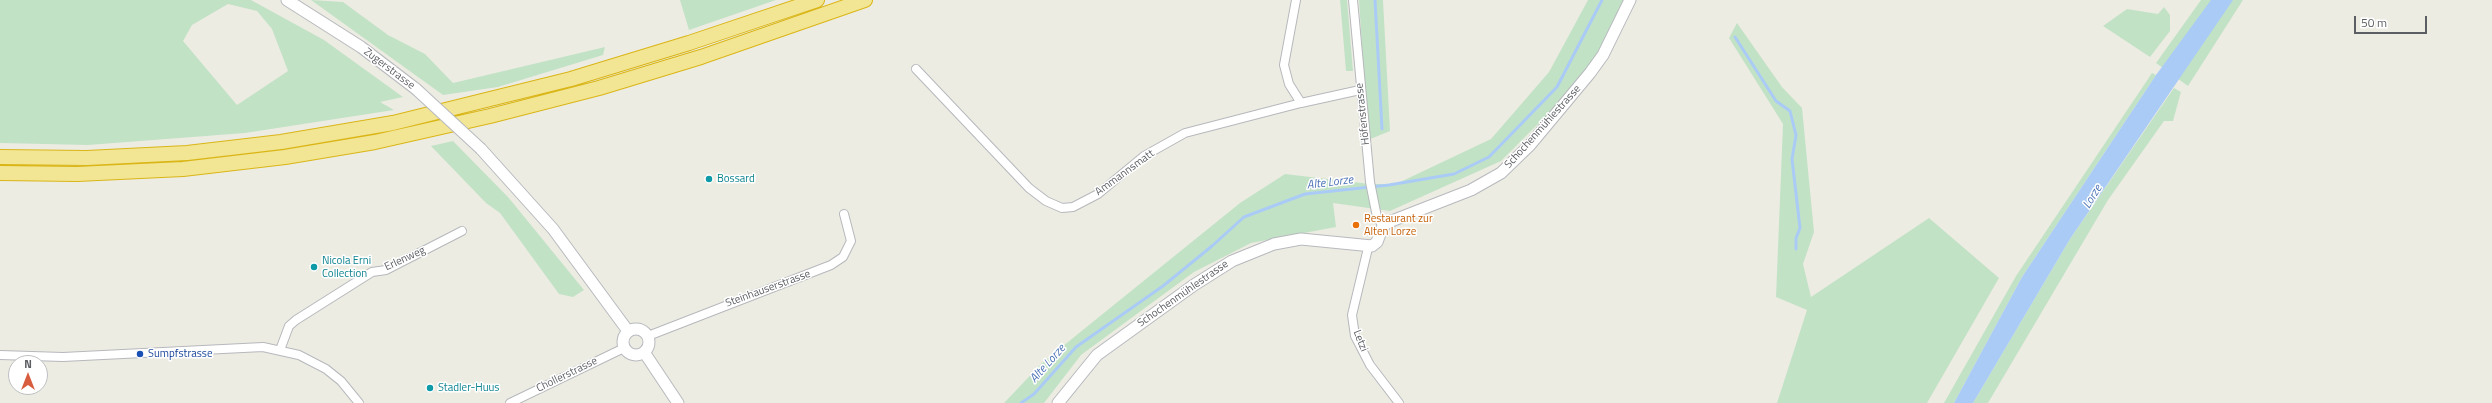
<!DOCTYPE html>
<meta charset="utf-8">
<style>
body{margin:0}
#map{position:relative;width:2492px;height:403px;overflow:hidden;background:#edece3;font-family:"Titillium Web",sans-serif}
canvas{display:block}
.north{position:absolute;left:8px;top:355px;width:40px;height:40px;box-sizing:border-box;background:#fff;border:1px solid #bdbfc1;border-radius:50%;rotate:0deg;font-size:11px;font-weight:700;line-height:16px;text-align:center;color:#5b5e63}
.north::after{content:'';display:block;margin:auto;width:14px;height:18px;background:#d85d3e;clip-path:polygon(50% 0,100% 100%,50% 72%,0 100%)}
.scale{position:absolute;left:2354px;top:16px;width:73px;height:18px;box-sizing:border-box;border:2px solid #5b5e63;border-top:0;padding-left:5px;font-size:12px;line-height:14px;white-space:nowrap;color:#5b5e63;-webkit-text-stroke:3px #fff;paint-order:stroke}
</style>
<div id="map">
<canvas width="2492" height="403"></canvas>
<div class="north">N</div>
<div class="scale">50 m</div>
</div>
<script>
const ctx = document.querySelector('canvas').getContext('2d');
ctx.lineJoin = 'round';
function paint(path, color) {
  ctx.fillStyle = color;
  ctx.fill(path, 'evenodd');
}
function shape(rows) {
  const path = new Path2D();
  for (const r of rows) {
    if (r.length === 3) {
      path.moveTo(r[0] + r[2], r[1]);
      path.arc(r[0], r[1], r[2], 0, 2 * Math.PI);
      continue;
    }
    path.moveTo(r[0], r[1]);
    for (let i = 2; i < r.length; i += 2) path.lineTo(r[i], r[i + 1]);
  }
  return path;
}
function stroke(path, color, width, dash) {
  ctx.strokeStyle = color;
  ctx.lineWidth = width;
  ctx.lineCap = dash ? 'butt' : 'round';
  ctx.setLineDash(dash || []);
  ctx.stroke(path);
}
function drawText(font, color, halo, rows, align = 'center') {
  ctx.font = font + ' "Titillium Web",sans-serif';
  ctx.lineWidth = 3;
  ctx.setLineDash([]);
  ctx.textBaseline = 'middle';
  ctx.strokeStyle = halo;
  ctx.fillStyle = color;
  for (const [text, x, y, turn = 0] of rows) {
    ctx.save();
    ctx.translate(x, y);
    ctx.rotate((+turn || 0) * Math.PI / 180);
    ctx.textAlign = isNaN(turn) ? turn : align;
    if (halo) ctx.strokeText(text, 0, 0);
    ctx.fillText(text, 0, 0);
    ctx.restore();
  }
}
paint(shape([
 [0,0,251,0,324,40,403,97,380,102,394,110,245,133,88,145,0,143],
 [228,4,257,11,272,29,288,71,237,105,183,41,192,25],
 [311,0,343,2,388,35,425,54,453,83,605,47,603,55,498,87,443,95],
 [680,0,776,0,689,30],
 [1340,0,1347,0,1353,71,1346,71],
 [1359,0,1383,0,1390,131,1368,140],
 [1588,0,1628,0,1581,81,1501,161,1390,211,1333,203,1336,227,1251,243,1194,272,1081,355,1044,403,1004,403,1042,363,1240,203,1285,174,1370,184,1396,184,1491,139,1549,72],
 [2201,0,2243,0,2188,86,2156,63],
 [2164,7,2170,15,2170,31,2150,57,2103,26,2127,9,2158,14],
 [1737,23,1782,87,1802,108,1814,232,1803,264,1811,297,1929,218,1999,278,1927,403,1777,403,1807,310,1776,297,1783,124,1729,38],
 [2152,73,2156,75,2022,277,1954,403,1944,403,2016,276],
 [2174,88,2181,92,2173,121,2164,121,2108,200,1988,403,1973,403,2070,239],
 [453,141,508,197,584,290,573,297,559,294,500,213,486,203,431,146]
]), '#c2e2c6');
paint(shape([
 [2211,0,2233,0,2070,239,1973,403,1954,403,2022,277,2156,75]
]), '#aacbf6');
stroke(shape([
 [1375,0,1382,129],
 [1735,37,1776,101,1790,111,1796,135,1792,159,1800,228,1796,238,1796,249],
 [1021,403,1034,394,1076,347,1163,286,1212,246,1244,217,1305,194,1389,185,1454,174,1489,157,1557,87,1602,0]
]), '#aacbf6', 3);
const street = shape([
 [1296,0,1284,65,1289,84,1301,103],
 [1353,0,1370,182,1377,217,1383,226],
 [916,69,1029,188,1046,201,1062,208,1073,207,1098,194,1144,156,1185,133,1301,103,1360,90],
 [1368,248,1352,315,1355,336,1370,365,1399,403],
 [648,336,831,265,843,257,851,241,844,214],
 [280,350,289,326,296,320,372,272,386,270,462,231],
 [0,355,63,357,263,347,299,355,326,369,341,381,359,403],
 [510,403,624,348]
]);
const secondary = shape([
 [287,0,361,47,416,89],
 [481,149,553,229,628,331],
 [636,342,13],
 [644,352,678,403],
 [1058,403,1097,355,1194,285,1232,261,1274,244,1301,239,1372,246,1377,242,1383,226,1389,222,1471,190,1501,173,1530,145,1590,73,1603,55,1630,0]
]);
const highway = shape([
 [0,157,87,158,187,153,281,142,393,123,571,79,689,43,817,0],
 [0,173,77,174,183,169,285,157,375,142,490,116,599,88,701,57,865,0]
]);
stroke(street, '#b6b8bc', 10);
stroke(secondary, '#b7b9be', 13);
stroke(highway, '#dab516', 16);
stroke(street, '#fff', 8);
stroke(secondary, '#fff', 11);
stroke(highway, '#f2e695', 14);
const secondaryBridge = shape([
 [416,89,481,149]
]);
stroke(secondaryBridge, '#b7b9be', 13, []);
stroke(secondaryBridge, '#fff', 11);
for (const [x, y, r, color] of [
 [709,179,4,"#0f9aa8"],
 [1356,225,4,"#e8710a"],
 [314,267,4,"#0f9aa8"],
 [140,354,4,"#1a4fb4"],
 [430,388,4,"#0f9aa8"]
]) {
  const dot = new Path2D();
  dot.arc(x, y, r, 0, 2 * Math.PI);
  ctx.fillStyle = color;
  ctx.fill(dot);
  stroke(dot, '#fff', 1.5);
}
drawText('11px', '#5b5e63', '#fff', [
 ["Zugerstrasse",389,69,37],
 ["Höfenstrasse",1363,114,-96],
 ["Schochenmühlestrasse",1543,127,-48],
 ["Ammannsmatt",1125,173,-36],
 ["Erlenweg",405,259,-25],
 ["Steinhauserstrasse",768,289,-20],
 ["Schochenmühlestrasse",1183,294,-35],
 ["Letzi",1360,341,68],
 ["Chollerstrasse",567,375,-26]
]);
drawText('11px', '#0d838f', '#fff', [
 ["Bossard",717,179],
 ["Nicola Erni",322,261],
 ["Collection",322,274],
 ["Stadler-Huus",438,388]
], 'left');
drawText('11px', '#c56008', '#fff', [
 ["Restaurant zur",1364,219],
 ["Alten Lorze",1364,232]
], 'left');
drawText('11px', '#164399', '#fff', [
 ["Sumpfstrasse",148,354]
], 'left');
drawText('italic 12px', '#4f75b7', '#fff', [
 ["Alte Lorze",1330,183,-7],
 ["Lorze",2093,197,-59],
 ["Alte Lorze",1048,364,-48]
]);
</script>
